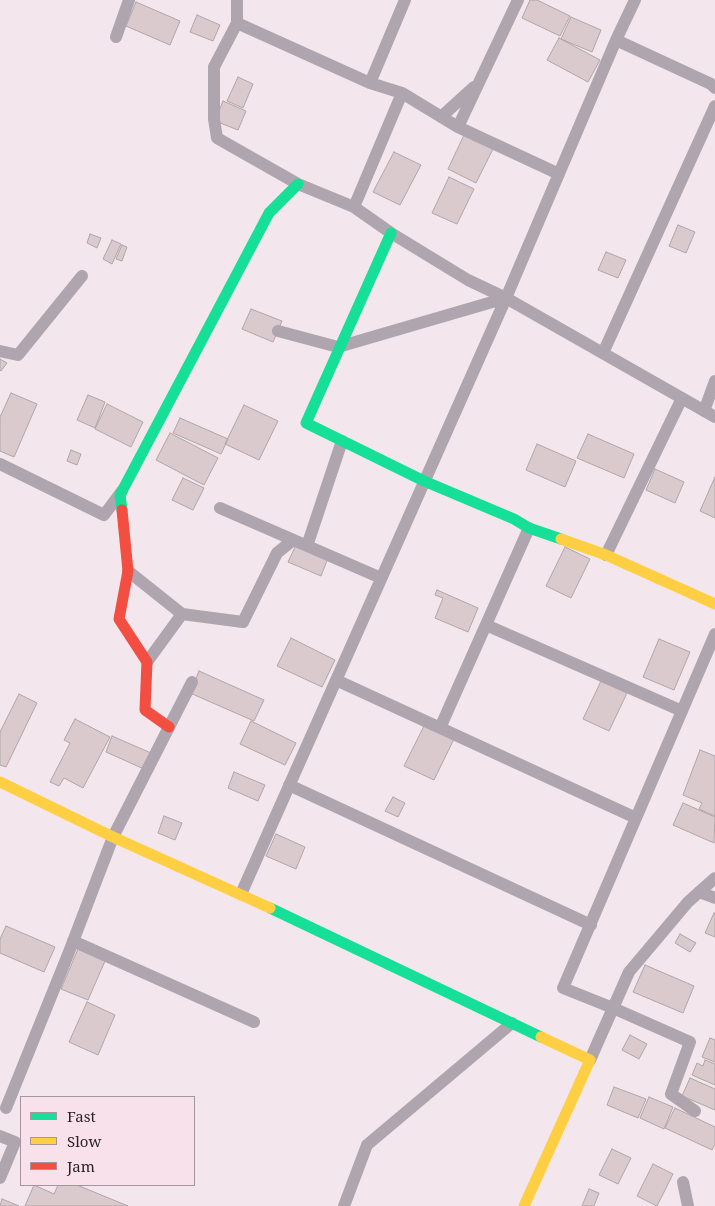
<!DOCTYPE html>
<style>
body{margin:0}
#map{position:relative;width:715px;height:1206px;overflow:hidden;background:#f3e7ed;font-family:"Noto Serif",serif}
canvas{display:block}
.legend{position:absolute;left:20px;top:1096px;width:175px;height:90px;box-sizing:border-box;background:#f9e1ec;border:1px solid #a6959d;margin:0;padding:6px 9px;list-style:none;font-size:15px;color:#2a2226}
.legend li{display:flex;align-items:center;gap:10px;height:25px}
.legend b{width:25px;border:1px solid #a6959d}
</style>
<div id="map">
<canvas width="715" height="1206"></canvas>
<ul class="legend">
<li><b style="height:6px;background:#16e098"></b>Fast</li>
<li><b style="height:6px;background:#ffcf43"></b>Slow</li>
<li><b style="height:6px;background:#f24e42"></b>Jam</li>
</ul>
</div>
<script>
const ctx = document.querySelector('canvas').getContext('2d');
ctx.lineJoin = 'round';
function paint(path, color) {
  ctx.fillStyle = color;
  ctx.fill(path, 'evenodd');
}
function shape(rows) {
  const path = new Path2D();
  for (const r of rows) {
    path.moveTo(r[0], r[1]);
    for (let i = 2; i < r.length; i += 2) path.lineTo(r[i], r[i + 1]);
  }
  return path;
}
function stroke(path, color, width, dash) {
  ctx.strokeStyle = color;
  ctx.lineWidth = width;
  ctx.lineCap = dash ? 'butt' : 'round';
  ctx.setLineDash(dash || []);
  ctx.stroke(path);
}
const building = shape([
 [530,0,537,0,570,16,560,36,522,18,530,0],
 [136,2,180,21,170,45,126,26,136,2],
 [197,15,220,25,213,41,190,32,197,15],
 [571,17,601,30,592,52,561,39,571,17],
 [559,38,600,60,588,82,547,60,559,38],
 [238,77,253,84,243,108,227,101,238,77],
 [223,101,246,111,238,130,215,121,223,101],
 [464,135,493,149,476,183,448,169,464,135],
 [394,152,421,165,400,205,373,192,394,152],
 [449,177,474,189,457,224,432,213,449,177],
 [678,225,695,232,686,253,669,246,678,225],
 [90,234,101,238,97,248,87,243,90,234],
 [112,240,121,244,112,264,103,259,112,240],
 [122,245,127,247,122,261,116,259,122,245],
 [606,252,626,260,618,278,598,270,606,252],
 [251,309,282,321,273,342,242,329,251,309],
 [0,359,7,363,1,371,0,370,0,359],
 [11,393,37,404,14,457,0,451,0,417,11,393],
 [88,395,105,402,95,428,77,420,88,395],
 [107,404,143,422,131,447,95,429,107,404],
 [244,405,278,421,259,460,225,444,244,405],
 [180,418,228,439,221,454,173,433,180,418],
 [170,433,218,458,204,485,156,460,170,433],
 [588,434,634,454,624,478,577,458,588,434],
 [537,444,576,461,565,487,526,470,537,444],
 [71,450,81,454,77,465,67,461,71,450],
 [655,469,684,482,675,503,646,490,655,469],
 [715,477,715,518,700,511,715,477],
 [183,478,204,488,193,510,172,500,183,478],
 [296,545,328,558,321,576,288,562,296,545],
 [565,547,590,559,571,598,546,586,565,547],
 [437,590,478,608,468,632,435,618,443,598,435,595,437,590],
 [291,638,335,660,322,687,277,666,291,638],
 [659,639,690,652,674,690,643,677,659,639],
 [199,671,264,700,254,721,190,693,199,671],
 [601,681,627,693,609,731,583,719,601,681],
 [19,694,37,703,6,767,0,765,0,732,19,694],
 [75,719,110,737,83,788,64,778,59,786,50,782,70,743,64,740,75,719],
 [251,721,296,743,285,765,240,744,251,721],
 [425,724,454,739,434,780,404,766,425,724],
 [112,736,151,753,144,769,106,752,112,736],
 [700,750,715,756,715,816,699,809,702,803,683,795,700,750],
 [234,772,265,785,258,801,228,788,234,772],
 [393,797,405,803,398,817,385,811,393,797],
 [683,803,715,817,714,843,673,825,683,803],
 [164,816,182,823,175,840,158,833,164,816],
 [276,834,305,847,296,869,266,856,276,834],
 [714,913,715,913,715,937,705,933,714,913],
 [6,926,55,947,44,972,0,953,0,939,6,926],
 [680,934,696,943,690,952,675,943,680,934],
 [78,949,105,961,88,1000,61,989,78,949],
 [645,965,694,986,683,1013,633,992,645,965],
 [87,1002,115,1015,98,1055,69,1042,87,1002],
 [630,1035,647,1044,639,1059,622,1050,630,1035],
 [710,1038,715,1040,715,1062,702,1057,710,1038],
 [705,1060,715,1064,715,1085,692,1075,697,1063,703,1066,705,1060],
 [690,1078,715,1089,715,1110,682,1096,690,1078],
 [614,1087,646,1099,638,1118,607,1105,614,1087],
 [649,1097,673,1107,664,1129,640,1118,649,1097],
 [675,1108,715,1127,715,1144,712,1150,665,1128,675,1108],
 [612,1149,631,1158,618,1184,599,1175,612,1149],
 [653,1164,673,1174,657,1206,637,1196,653,1164],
 [34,1185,54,1194,58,1185,77,1185,128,1206,25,1206,34,1185],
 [589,1189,599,1193,594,1206,582,1206,589,1189],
 [2,1199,19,1206,0,1206,2,1199]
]);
paint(building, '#dacace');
stroke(building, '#afa5a8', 1);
stroke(shape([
 [237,0,237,23,370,83,402,93,458,127],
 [518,0,458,127,559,174],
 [635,0,616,40,506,298,715,417],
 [237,23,214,67,214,119,217,138,298,184,354,207,391,233,468,280,506,298],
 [116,37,129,0],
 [616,40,711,84,715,88],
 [370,83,405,0],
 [441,117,474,87],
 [354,207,402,93],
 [278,331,338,347,506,298],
 [0,351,18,355,82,276],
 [603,353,715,106],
 [704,411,715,381],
 [0,464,104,515,122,491],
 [220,508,381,578],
 [307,546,342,441],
 [606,555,682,398],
 [128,571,182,614,243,622,277,553,293,540],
 [486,625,682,711],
 [147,662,182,614],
 [336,680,636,818],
 [440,728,529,528],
 [289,785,591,925],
 [699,892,715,898],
 [241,894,506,298],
 [73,941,254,1022],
 [590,1060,629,972,688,902,715,878],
 [6,1108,69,952,113,837,192,682],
 [695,1111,671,1094,690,1042,613,1008,563,988,715,634],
 [0,1136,15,1142,0,1178],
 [683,1182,688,1206],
 [344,1206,367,1145,512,1023]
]), '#afa5ae', 12);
stroke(shape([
 [391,233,306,423,424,481,514,519,529,528,561,539],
 [122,510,120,495,269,213,298,184],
 [270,908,541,1037]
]), '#16e098', 11);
stroke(shape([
 [561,539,606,555,715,604],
 [0,782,113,837,270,908],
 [524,1206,590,1060,541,1037]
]), '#ffcf43', 11);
stroke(shape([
 [122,510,128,571,119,619,147,662,145,710,169,727]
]), '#f24e42', 11);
</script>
